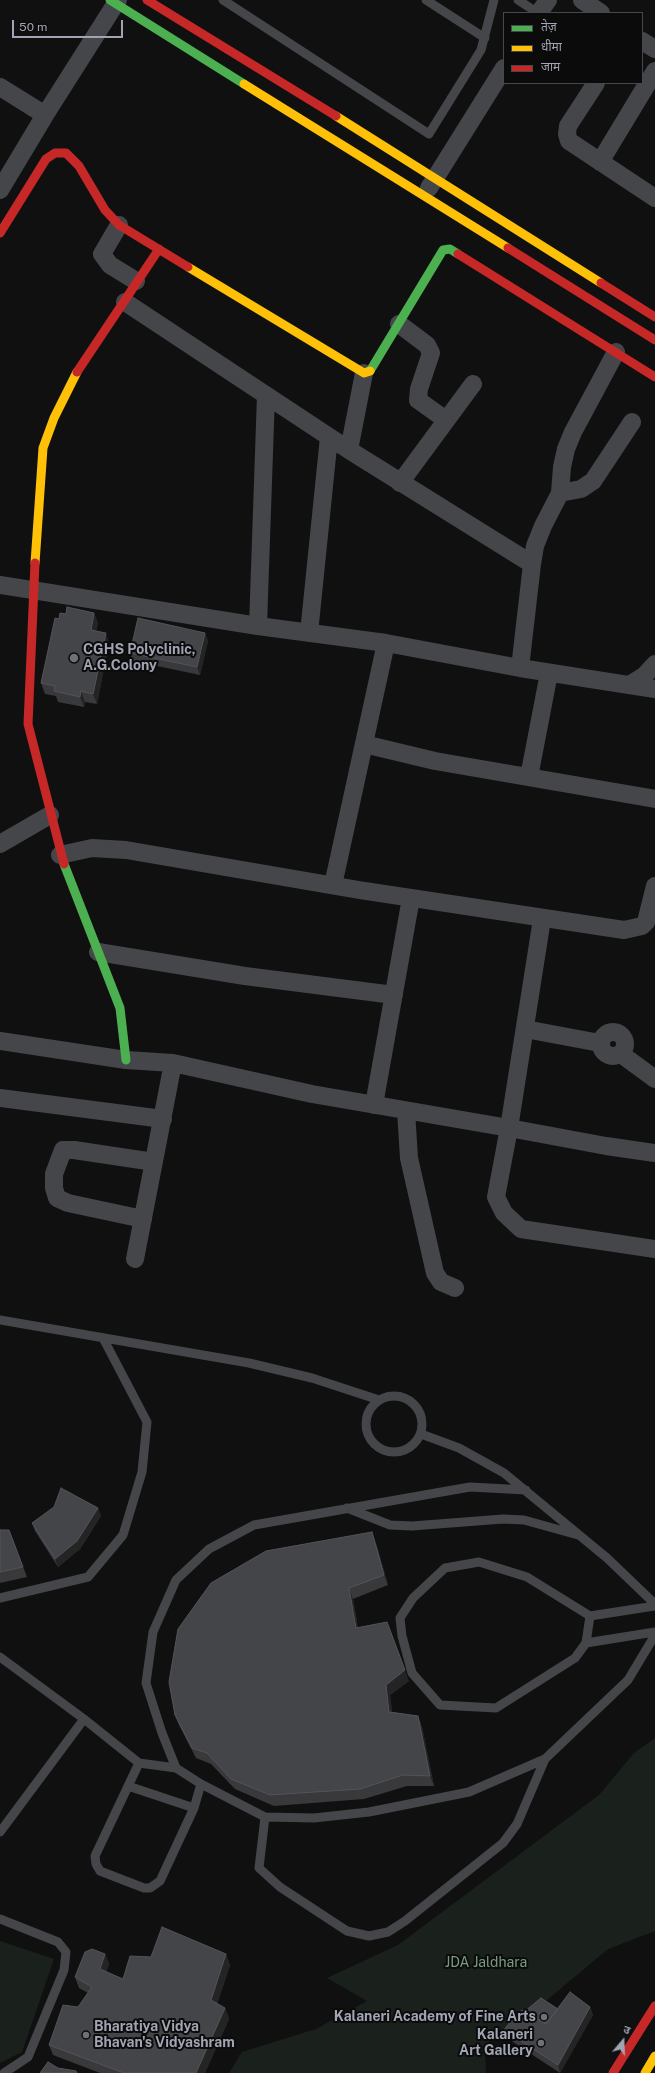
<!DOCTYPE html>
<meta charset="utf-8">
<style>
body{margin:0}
#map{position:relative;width:655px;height:2073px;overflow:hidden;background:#101011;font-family:"Public Sans","Noto Sans Devanagari",sans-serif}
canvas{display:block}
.legend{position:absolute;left:503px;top:12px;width:140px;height:72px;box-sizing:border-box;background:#0b0b0c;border:1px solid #47484e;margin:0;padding:5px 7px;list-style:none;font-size:12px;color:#a1a4b2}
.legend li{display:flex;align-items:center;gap:8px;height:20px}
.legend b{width:20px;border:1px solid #47484e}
.north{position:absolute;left:603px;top:2021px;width:40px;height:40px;-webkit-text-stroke:3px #0b0b0c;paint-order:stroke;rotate:19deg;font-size:11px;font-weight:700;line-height:16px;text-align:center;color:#a1a4b2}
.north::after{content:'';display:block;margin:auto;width:14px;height:18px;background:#a1a4b2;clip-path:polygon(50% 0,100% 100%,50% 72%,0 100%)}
.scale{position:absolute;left:12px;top:20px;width:111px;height:18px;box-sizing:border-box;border:2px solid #a1a4b2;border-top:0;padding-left:5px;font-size:12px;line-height:14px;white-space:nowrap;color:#a1a4b2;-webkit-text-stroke:3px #0b0b0c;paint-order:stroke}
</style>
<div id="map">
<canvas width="655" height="2073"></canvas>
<ul class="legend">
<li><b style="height:5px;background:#4caf50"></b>तेज़</li>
<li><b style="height:5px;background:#ffc107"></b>धीमा</li>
<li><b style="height:5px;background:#c62828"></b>जाम</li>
</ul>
<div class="north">उ</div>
<div class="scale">50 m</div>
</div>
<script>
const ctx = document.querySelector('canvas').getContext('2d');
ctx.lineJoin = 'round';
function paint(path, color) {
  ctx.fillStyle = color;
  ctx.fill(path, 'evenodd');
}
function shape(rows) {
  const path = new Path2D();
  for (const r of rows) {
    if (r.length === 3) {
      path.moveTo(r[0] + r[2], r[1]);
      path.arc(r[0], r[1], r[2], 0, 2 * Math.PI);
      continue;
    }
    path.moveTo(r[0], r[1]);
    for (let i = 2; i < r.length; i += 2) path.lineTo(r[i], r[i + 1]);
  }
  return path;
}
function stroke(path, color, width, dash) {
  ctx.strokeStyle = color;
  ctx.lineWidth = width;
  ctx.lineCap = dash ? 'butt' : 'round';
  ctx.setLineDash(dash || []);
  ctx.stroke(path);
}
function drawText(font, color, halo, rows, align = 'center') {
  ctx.font = font + ' "Public Sans",sans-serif';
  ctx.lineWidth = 4;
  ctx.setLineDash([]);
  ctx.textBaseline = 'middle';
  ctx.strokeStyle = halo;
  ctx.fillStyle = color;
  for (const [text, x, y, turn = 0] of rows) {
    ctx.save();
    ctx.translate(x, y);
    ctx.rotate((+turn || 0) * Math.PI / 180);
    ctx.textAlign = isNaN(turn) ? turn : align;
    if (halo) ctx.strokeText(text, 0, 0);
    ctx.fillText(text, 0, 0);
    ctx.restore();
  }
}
paint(shape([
 [655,1738,655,1931,608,1949,516,2026,492,2035,485,2052,486,2073,229,2073,242,2052,316,2029,367,2001,327,1978,398,1945,599,1795,634,1753],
 [0,1941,54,1959,22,2052,0,2063]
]), '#1a211c');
stroke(shape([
 [223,0,429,134,481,50,494,0],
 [426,0,485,38],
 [518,0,538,13],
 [0,1320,249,1363,312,1378,379,1400],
 [394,1424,28],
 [421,1434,459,1448,504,1473,607,1558,655,1604],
 [526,1490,470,1487,254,1525,209,1549,176,1580,153,1632,146,1683,162,1733,176,1768,201,1784,265,1817,314,1818,369,1812,469,1792,545,1759,628,1680,655,1635],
 [347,1508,390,1525,412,1526,503,1519,524,1520,578,1535],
 [0,1598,88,1577,123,1535,142,1472,147,1422,103,1338],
 [590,1616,586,1643,575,1658,496,1708,440,1705,412,1673,402,1636,400,1618,413,1598,445,1568,479,1562,527,1577,590,1616,655,1606],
 [586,1643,655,1632],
 [0,1657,84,1719,139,1763,176,1768],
 [139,1763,95,1856,96,1864,100,1871,144,1888,150,1888,160,1881,194,1808,201,1784],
 [128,1786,194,1808],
 [265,1817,259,1868,280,1887,347,1931,369,1936,388,1932,405,1921,503,1843,517,1824,545,1759],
 [0,1832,84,1719],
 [0,1919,58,1942,66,1952,64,1970,28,2057,4,2073]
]), '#454649', 9);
stroke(shape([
 [582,0,601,13],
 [539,13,548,0],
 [642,41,655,49],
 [596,83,568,126,567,134,569,141,655,198],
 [0,87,45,115],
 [600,162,655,71],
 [429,188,504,68],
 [0,190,45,115,118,0],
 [119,225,102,254,110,265,136,281],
 [125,302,349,450,532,564,520,668],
 [399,324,427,345,431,353,419,389,418,400,446,420],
 [349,450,364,373],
 [400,483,473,384],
 [560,493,581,489,593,481,632,422],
 [532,564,535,546,543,526,560,493,562,467,566,449,573,432,616,352],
 [0,585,258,626,386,643,520,668,655,689],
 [258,626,266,395],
 [309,633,329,437],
 [631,684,644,676,655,664],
 [364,744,435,761,655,799],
 [529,777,549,673],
 [0,844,50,815],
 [60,855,92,848,126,850,359,890,624,930,642,926,646,922,655,886],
 [333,885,386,643],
 [98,952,245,976,394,995],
 [525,1029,600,1043],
 [613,1044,12],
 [0,1041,126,1060,173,1063,312,1094,509,1128,542,919],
 [621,1054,655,1079],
 [0,1098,163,1119],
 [374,1105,411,898],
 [406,1111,409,1158,435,1273,441,1282,455,1288],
 [655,1153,606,1146,509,1128,496,1197,504,1213,521,1229,655,1249],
 [143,1219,68,1203,57,1198,54,1188,54,1174,63,1150,74,1150,154,1162],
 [135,1259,173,1063]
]), '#454649', 18);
stroke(shape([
 [110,0,244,84],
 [370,371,443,250,450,249,458,254],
 [64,864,120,1008,126,1060]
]), '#4caf50', 9);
stroke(shape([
 [244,84,508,248],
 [336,116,601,283],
 [188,267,364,373,370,371],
 [35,563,43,448,54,418,77,372],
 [645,2073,655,2056]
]), '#ffc107', 9);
stroke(shape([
 [147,0,336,116],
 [0,233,46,159,55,153,66,153,79,166,105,210,119,225,188,267],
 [508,248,655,340],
 [458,254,655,377],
 [601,283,655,317],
 [77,372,159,249],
 [35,563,28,724,64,864],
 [613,2073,655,2006]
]), '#c62828', 9);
paint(shape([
 [94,613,98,623,96,631,109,643,97,704,85,702,84,707,58,702,56,696,45,694,41,683,59,619,66,614],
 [205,633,208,641,200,675,133,661,130,653],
 [98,1508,101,1516,80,1549,58,1567,35,1531,32,1523],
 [0,1530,9,1530,27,1577,0,1583],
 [376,1543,388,1585,353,1599,358,1628,409,1681,390,1695,392,1712,418,1716,422,1727,434,1786,407,1786,364,1799,274,1806,235,1789,211,1764,196,1758,179,1725,175,1715],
 [105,1954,109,1964,106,1972,123,1979,151,1957,226,1954,230,1965,217,2004,225,2008,229,2019,205,2073,100,2073,53,2055,49,2045,78,2007,88,1993,79,1988,75,1977],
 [590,2007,593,2015,560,2073,507,2038,504,2030,524,2012,558,2009]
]), '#39393c');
paint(shape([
 [94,613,98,623,94,640,91,630],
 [106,633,109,643,97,704,93,694],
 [205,633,208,641,200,675,197,667],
 [81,691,85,702,84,707,80,697],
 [98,1508,101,1516,80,1549,58,1567,55,1559],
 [372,1532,376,1543,388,1585,384,1575],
 [349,1588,353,1599,360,1639,356,1628],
 [405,1670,409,1681,390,1695,393,1722,389,1712,386,1685],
 [418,1716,422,1727,434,1786,430,1776],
 [105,1954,109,1964,104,1980,100,1969],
 [226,1954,230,1965,215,2010,211,2000],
 [590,2007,593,2015,560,2073,558,2065],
 [225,2008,229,2019,205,2073,196,2073]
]), '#242425');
const building = shape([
 [67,607,94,613,91,630,106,633,93,694,81,691,80,697,54,691,55,686,41,683,55,618,59,619,60,613,66,614,67,607],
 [138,618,205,633,197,667,130,653,138,618],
 [61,1488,98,1508,77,1541,55,1559,32,1523,54,1507,61,1488],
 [0,1530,9,1530,23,1567,0,1572,0,1530],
 [372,1532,384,1575,349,1588,356,1628,387,1622,405,1670,386,1685,389,1712,418,1716,430,1776,403,1775,360,1789,270,1795,231,1779,207,1753,192,1748,175,1715,169,1682,178,1629,211,1583,266,1551,372,1532],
 [162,1927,226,1954,211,2000,225,2008,196,2073,124,2073,49,2045,63,2005,78,2007,92,1987,75,1977,85,1952,92,1949,105,1954,100,1969,123,1979,130,1956,151,1957,162,1927],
 [570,1992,590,2007,558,2065,504,2030,513,2018,522,2010,546,2024,570,1992],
 [541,1998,558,2009,546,2024,524,2012,541,1998],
 [48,2062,58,2068,76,2071,77,2073,40,2073,48,2062]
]);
paint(building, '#444549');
stroke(building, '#535459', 1);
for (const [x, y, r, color] of [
 [74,658,5,"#6e707a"],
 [544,2017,4,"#6e707a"],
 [86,2035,4,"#6e707a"],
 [541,2043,4,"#6e707a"]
]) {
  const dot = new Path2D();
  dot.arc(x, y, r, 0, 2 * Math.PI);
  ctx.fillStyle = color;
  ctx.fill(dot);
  stroke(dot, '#0b0b0c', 1.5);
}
drawText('bold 14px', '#a1a4b2', '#0b0b0c', [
 ["CGHS Polyclinic,",83,650],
 ["A.G.Colony",83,666],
 ["Kalaneri Academy of Fine Arts",536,2017,"right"],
 ["Bharatiya Vidya",94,2027],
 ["Bhavan's Vidyashram",94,2043],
 ["Kalaneri",533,2035,"right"],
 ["Art Gallery",533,2051,"right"]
], 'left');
drawText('14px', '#799c80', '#0b0b0c', [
 ["JDA Jaldhara",486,1963]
]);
</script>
